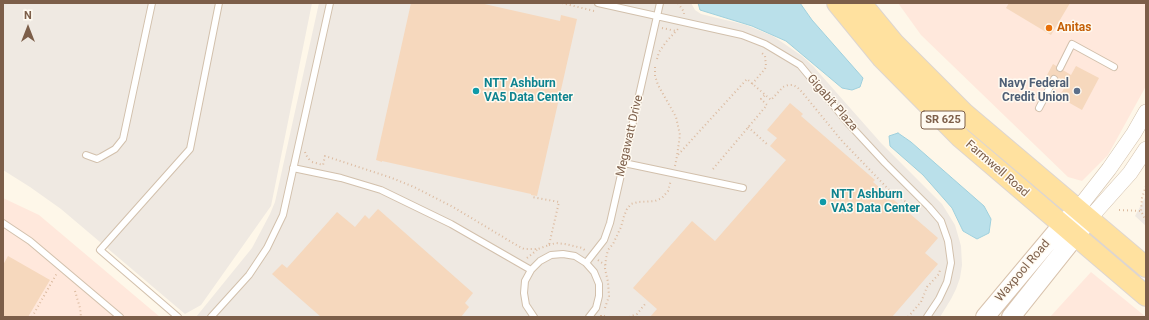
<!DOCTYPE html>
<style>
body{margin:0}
#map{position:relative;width:1149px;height:320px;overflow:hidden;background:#fef7e9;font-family:Roboto,sans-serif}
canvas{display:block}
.frame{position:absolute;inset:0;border:4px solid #7c5e49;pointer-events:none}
.north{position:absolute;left:8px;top:8px;width:40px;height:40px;-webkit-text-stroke:3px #fffaf1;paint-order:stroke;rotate:0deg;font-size:11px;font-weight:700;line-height:16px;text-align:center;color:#7c5e49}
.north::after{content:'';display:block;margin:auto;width:14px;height:18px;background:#7c5e49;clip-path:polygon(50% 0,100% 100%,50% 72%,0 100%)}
</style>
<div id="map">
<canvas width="1149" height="320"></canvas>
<div class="frame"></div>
<div class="north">N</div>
</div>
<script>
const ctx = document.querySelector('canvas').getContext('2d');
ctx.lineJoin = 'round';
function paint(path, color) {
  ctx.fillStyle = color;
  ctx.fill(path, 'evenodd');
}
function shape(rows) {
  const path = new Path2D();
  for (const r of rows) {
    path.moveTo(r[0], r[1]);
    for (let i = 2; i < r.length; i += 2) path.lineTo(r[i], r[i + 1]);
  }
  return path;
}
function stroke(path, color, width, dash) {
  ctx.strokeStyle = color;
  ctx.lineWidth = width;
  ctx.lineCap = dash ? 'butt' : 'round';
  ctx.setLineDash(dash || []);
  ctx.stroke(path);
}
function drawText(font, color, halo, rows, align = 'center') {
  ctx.font = font + ' Roboto,sans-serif';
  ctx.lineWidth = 3;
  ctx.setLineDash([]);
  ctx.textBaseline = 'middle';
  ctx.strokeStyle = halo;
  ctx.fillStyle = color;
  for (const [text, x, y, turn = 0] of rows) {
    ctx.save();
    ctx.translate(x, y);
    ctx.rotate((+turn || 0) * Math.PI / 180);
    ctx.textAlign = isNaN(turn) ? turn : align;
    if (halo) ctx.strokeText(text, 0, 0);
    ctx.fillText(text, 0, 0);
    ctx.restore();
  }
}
paint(shape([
 [898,3,1146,3,1146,86,1108,155,1082,181,1068,177,921,35],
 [3,198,39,215,160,317,3,317],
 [1091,272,1146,317,1050,317]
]), '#ffe8dc');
paint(shape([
 [3,3,312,3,271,206,201,305,185,314,61,209,30,187,3,170],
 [319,3,691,3,695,10,701,14,746,25,773,36,802,56,813,66,881,143,942,204,955,225,961,246,962,265,960,278,956,289,951,299,940,317,196,317,252,248,270,214,275,202],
 [1146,196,1146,226,1135,216]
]), '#efe9e2');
const water = shape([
 [698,3,800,3,812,20,863,78,860,87,852,90,842,88,786,41,752,26,700,10,698,3],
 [898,133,911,142,984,206,991,219,989,233,977,239,963,231,952,208,923,175,890,146,889,136,898,133]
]);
paint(water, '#bae0ea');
stroke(water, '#9fd0dd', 1);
paint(shape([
 [411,3,480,3,560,21,561,15,577,19,537,196,531,195,531,194,382,161,382,162,376,160],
 [1009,3,1070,3,1051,35,1006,8],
 [1053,64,1071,75,1076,66,1099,78,1082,110,1059,97,1066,85,1047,75],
 [790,103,803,114,801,116,875,180,873,182,938,238,925,253,938,264,892,317,650,317,657,309,633,288,692,221,715,241,786,160,770,146,777,138,767,130],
 [378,209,473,293,465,303,469,307,461,317,321,317,272,274,282,264,287,268,337,212,355,227,365,215,369,219],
 [8,256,50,280,28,317,3,317,3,265]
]), '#f6d8bd');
const service = shape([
 [598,3,742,35,765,44,800,65,848,123,885,163,929,207,941,221,948,241,951,263,947,282,939,299,927,317],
 [1060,68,1072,44,1114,67],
 [1039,108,1054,79],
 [86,155,97,159,101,157,115,149,123,139,152,3],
 [624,163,743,188],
 [293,168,341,178,381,190,451,224,531,270],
 [3,223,30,241,120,317],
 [586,263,604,240,610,223,660,3],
 [178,317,100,250,190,149,219,3],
 [211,317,249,275,267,248,283,215,330,3],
 [534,317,526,305,524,293,525,281,531,270,540,261,551,255,563,254,575,256,586,263,594,272,599,284,599,296,596,308,589,317]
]);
const tertiary = shape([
 [1077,210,1109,169,1134,133,1146,112],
 [1089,219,1130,173,1146,149]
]);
const secondary = shape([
 [985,317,1062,225,1077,210],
 [1011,317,1089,219]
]);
const primary = shape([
 [837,3,882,58,961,138,1146,296],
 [861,3,894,43,965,114,1146,267]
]);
stroke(service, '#d2c0ac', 8);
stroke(tertiary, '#d2c0ac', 16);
stroke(secondary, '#d8c2ac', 20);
stroke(primary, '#ddd5d0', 22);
stroke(shape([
 [562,3,594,11],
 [678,3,684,12,684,14],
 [662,28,676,31],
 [657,59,659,52,666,42,678,29],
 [655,67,655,76,658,85,676,117,680,135,677,156],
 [752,84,765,69,766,66,765,56,761,52],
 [748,127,768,145],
 [305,152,306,155,311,162],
 [312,162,323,165,325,156,392,178,414,187,453,207,518,246,524,249,538,249,549,245,559,202,532,197],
 [675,166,677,156,747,79,771,100,783,87,788,85,793,85,797,87,802,92,842,141,895,196,916,207],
 [713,169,767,105,761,99,765,95],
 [1146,186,1142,198,1141,211,1146,221],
 [1119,210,1141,211],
 [549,245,556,243,565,244,582,248,586,251],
 [527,258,537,250],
 [598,260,605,265],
 [75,291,80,308,81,317],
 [605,308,609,296,608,282,605,269,606,258,608,250,613,244,621,227,624,216,627,209,631,204,638,202,655,201,662,198,668,191,671,180],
 [601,316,601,315,607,317],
 [32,317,57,273],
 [629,317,637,314,645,304],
 [908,317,921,302,927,287,939,274,940,270]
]), '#dcbba0', 2, [1, 3]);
stroke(service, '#fff', 6);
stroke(tertiary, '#fff', 15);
stroke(secondary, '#fff', 18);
stroke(primary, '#ffe19f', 20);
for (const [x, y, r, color] of [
 [1049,28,4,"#e8710a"],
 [476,91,4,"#0f9aa8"],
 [1077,91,4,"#5c6f8a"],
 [823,202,4,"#0f9aa8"]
]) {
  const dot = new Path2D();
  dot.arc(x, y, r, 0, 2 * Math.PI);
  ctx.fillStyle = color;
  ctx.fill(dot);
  stroke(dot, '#fffaf1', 1.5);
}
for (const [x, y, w] of [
 [943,120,44]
]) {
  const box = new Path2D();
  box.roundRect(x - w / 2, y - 9, w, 18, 3);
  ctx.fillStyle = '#fffaf1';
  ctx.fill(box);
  stroke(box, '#7c5e49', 1);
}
drawText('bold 11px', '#7c5e49', null, [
 ["SR 625",943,120]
]);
drawText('bold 12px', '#c56008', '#fffaf1', [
 ["Anitas",1057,28]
], 'left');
drawText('bold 12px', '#0d838f', '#fffaf1', [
 ["NTT Ashburn",484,84],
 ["VA5 Data Center",484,98],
 ["NTT Ashburn",831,195],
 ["VA3 Data Center",831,209]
], 'left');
drawText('bold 12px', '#4e5e75', '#fffaf1', [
 ["Navy Federal",1069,84],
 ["Credit Union",1069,98]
], 'right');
drawText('12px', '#7c5e49', '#fffaf1', [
 ["Gigabit Plaza",832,103,49],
 ["Megawatt Drive",630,136,-77],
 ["Farmwell Road",997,169,41],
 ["Waxpool Road",1023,271,-50]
]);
</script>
